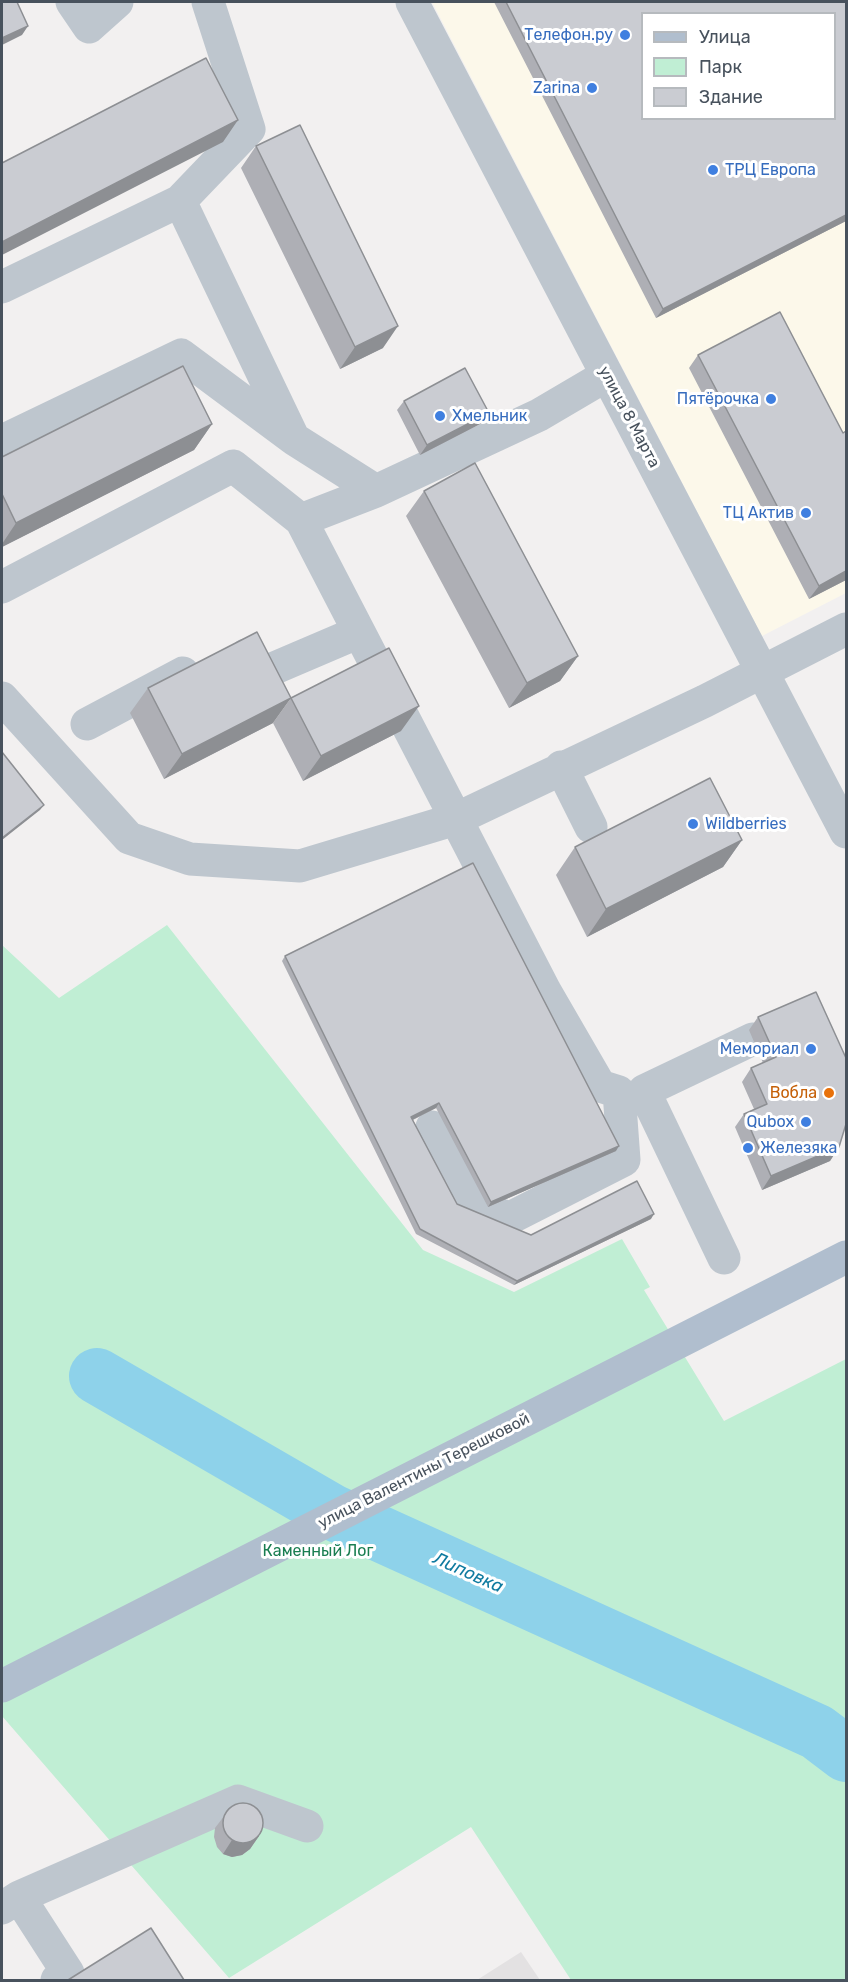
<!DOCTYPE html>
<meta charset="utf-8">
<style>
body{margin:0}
#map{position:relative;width:848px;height:1982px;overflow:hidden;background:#f2f0f0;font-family:Rubik,sans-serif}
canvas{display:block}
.frame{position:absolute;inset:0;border:3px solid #48525d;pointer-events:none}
.legend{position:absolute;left:641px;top:12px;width:195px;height:108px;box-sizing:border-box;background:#fff;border:2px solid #b6babe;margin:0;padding:8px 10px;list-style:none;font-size:18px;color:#48525d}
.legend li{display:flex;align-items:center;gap:12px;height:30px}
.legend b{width:30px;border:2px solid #b6babe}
</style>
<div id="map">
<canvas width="848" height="1982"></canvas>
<div class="frame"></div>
<ul class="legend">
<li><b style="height:8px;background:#b0bece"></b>Улица</li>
<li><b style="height:16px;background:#c0eed4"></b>Парк</li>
<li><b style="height:16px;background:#caccd2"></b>Здание</li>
</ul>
</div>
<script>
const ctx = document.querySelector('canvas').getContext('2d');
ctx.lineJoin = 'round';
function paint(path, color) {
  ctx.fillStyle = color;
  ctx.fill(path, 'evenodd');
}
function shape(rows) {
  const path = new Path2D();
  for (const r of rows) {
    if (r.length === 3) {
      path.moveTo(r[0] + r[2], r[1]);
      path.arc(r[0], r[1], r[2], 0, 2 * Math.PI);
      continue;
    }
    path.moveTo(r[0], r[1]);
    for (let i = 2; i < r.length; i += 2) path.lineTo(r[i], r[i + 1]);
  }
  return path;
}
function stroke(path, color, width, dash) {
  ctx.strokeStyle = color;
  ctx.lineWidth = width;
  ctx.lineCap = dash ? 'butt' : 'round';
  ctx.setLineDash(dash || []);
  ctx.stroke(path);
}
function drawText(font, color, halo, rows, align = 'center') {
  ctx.font = font + ' Rubik,sans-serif';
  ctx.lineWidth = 6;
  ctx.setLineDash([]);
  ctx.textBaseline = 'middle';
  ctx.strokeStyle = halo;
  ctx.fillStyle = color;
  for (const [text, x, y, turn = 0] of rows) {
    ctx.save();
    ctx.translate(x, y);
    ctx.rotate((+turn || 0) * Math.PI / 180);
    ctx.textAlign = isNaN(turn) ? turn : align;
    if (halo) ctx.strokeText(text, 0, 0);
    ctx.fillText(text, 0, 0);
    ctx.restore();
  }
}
paint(shape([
 [432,2,846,2,846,593,762,636],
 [642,14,834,14,834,118,642,118]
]), '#fcf8ea');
paint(shape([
 [521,1952,540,1980,477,1980]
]), '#e3e1e2');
paint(shape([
 [167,925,423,1250,514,1292,622,1239,650,1287,644,1290,724,1421,846,1359,846,1980,571,1980,471,1827,229,1978,2,1716,2,945,59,998]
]), '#c0eed4');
stroke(shape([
 [97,1376,332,1512,817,1732,846,1754]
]), '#8ed2ea', 56);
stroke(shape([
 [72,2,89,27,117,2],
 [412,2,846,832],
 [180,201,249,129,208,2],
 [2,287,180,201,292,435],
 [2,441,181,355,294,439,376,491,539,415,607,375],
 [2,587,233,466,301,520,376,491],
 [246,655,256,676,359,632],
 [2,698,129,838,190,859,300,866,456,819,301,520],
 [87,724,183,673],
 [561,767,591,827],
 [432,1127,473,1206,510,1218,624,1160,619,1092,600,1086,545,991,456,819,705,701,846,629],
 [724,1258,644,1091,753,1039],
 [19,1897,238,1801,307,1826],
 [2,1908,19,1897,68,1973,57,1980]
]), '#bec6ce', 33);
stroke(shape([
 [2,1686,846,1257]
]), '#b0bece', 33);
paint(shape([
 [494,2,846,2,846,221,656,318],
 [256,146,383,348,340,369,241,168],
 [698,355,846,580,809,599,689,368],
 [404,401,482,423,420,455,397,410],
 [212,424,194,450,2,547,2,457],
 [424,491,578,656,560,681,509,708,406,516],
 [148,688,273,723,164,779,130,713],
 [291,698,401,731,303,781,273,723],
 [742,840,723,867,587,937,556,875,575,847],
 [285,956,616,1151,488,1207,436,1108,413,1120,457,1204,531,1235,651,1219,514,1285,416,1234,282,961],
 [758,1017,839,1147,830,1161,762,1190,735,1127,744,1114,754,1109,742,1082,751,1068,763,1063,749,1030],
 [231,1807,259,1836,250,1849,242,1855,232,1857,223,1854,217,1847,214,1837,215,1828]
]), '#aeafb5');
paint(shape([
 [28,26,22,35,2,45,2,38],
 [238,120,223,142,2,255,2,242],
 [846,215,846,221,656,318,663,309],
 [398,326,383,348,340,369,355,347],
 [489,413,482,423,420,455,427,445],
 [212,424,194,450,2,547,2,544,16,523],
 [846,571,846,580,809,599,819,586],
 [578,656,560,681,509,708,527,683],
 [291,698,273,723,164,779,182,754],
 [419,706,401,731,303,781,321,756],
 [44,805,40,810,2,840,2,838],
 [742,840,723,867,587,937,606,909],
 [439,1103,436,1108,408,1122,411,1117],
 [619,1146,616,1151,488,1207,491,1202],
 [839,1147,830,1161,762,1190,771,1176],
 [654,1214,651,1219,514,1285,517,1281],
 [259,1836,250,1849,242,1855,232,1857,223,1854,232,1840]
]), '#8d8f93');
const building = shape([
 [2,2,17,2,28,26,2,38,2,2],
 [506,2,846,2,846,215,663,309,506,2],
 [642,14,834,14,834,118,642,118,642,14],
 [206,58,238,120,2,242,2,163,206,58],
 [300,125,398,326,355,347,256,146,300,125],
 [780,312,843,433,846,431,846,571,819,586,698,355,780,312],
 [183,366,212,424,16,523,2,494,2,457,183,366],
 [465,368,489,413,427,445,404,401,465,368],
 [475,463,578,656,527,683,424,491,475,463],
 [257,632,291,698,182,754,148,688,257,632],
 [389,648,419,706,321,756,291,698,389,648],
 [2,752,44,805,2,838,2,752],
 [710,778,742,840,606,909,575,847,710,778],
 [473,863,619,1146,491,1202,439,1103,411,1117,457,1204,531,1235,637,1181,654,1214,517,1281,420,1229,285,956,473,863],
 [816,992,846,1058,846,1124,839,1147,771,1176,744,1114,767,1104,751,1068,776,1057,758,1017,816,992],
 [243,1823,20],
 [151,1928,184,1980,68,1980,151,1928]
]);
paint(building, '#caccd2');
stroke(building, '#8d8f93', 1.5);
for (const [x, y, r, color] of [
 [625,35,6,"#3f7fe0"],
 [592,88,6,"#3f7fe0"],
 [713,170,6,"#3f7fe0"],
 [771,399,6,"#3f7fe0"],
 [440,416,6,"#3f7fe0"],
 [806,513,6,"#3f7fe0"],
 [693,824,6,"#3f7fe0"],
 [811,1049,6,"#3f7fe0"],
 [829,1093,6,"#e8710a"],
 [806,1122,6,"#3f7fe0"],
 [748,1148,6,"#3f7fe0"]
]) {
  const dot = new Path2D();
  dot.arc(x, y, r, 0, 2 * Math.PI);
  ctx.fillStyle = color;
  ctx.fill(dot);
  stroke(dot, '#fff', 2);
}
drawText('16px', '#366cbe', '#fff', [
 ["Телефон.ру",613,35],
 ["Zarina",580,88],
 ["ТРЦ Европа",725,170,"left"],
 ["Пятёрочка",759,399],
 ["Хмельник",452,416,"left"],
 ["ТЦ Актив",794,513],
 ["Wildberries",705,824,"left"],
 ["Мемориал",799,1049],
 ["Qubox",794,1122],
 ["Железяка",760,1148,"left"]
], 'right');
drawText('16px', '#48525d', '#fff', [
 ["улица 8 Марта",629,417,62],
 ["улица Валентины Терешковой",424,1471,-27]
]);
drawText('16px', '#c56008', '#fff', [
 ["Вобла",817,1093]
], 'right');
drawText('16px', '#1a7e51', '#fff', [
 ["Каменный Лог",318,1551]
]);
drawText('italic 18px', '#107ba0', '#fff', [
 ["Липовка",468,1573,24]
]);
</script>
